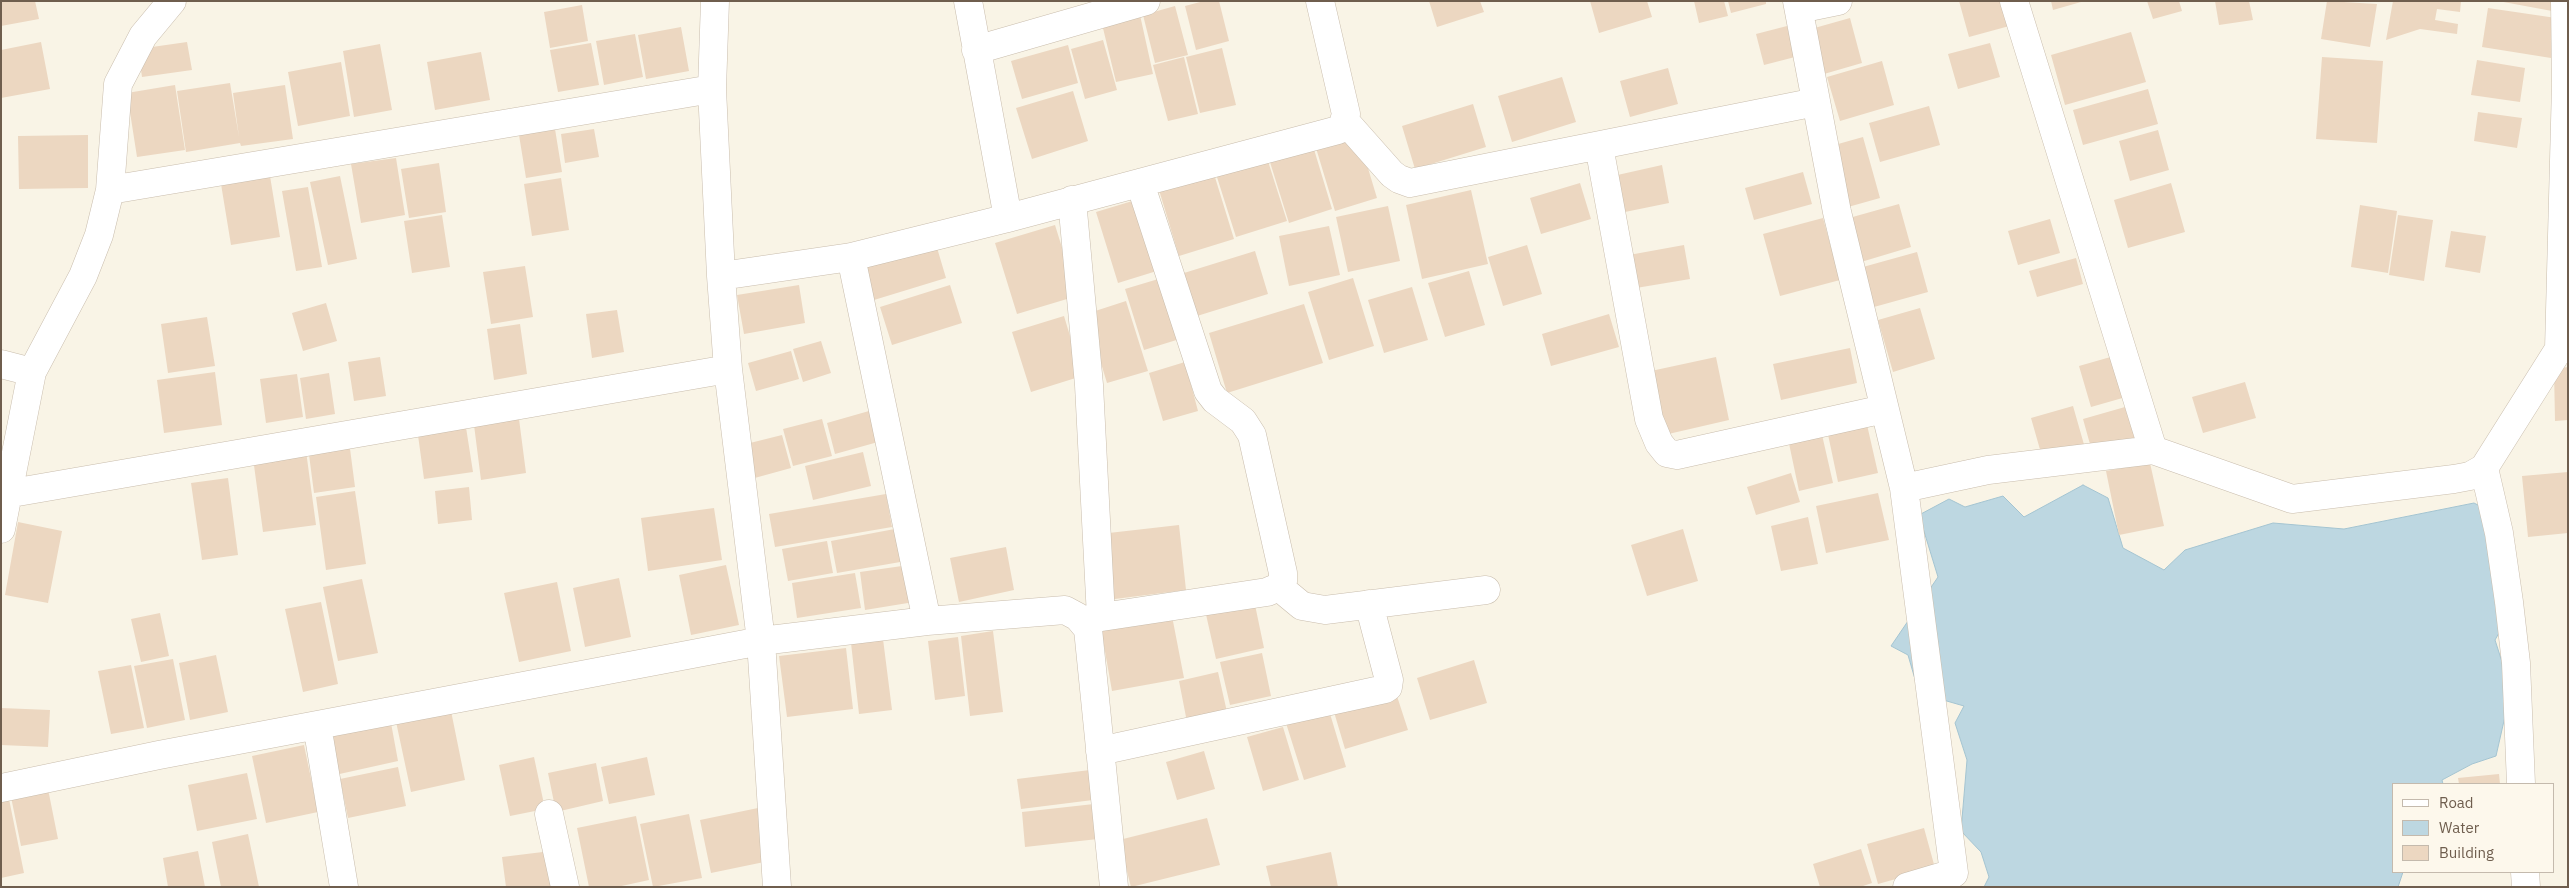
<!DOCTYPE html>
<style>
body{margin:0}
#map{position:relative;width:2569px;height:888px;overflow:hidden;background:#f9f4e6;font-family:"IBM Plex Sans",sans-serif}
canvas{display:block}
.frame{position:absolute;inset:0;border:2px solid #6f5e4e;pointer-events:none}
.legend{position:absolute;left:2392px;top:783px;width:162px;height:90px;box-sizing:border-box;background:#fdf8ec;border:1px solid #c4baad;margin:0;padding:6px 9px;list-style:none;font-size:15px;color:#6f5e4e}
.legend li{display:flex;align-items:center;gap:10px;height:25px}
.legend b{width:25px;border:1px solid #c4baad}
</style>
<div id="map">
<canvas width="2569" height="888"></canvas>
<div class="frame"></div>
<ul class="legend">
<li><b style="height:6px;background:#fff"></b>Road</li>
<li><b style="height:14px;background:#bdd7e1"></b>Water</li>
<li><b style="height:14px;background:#ecd7c1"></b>Building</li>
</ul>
</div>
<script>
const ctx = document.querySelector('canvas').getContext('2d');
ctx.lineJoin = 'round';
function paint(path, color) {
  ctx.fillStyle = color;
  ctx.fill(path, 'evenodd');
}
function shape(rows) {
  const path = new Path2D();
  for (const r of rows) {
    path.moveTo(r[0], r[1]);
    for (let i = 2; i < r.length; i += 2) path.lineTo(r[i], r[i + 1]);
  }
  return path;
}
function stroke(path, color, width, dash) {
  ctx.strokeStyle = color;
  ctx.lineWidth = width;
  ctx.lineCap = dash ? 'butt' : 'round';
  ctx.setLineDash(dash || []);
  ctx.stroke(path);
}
const water = shape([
 [2083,485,2108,498,2123,548,2164,570,2185,550,2273,523,2344,529,2474,503,2499,516,2504,624,2495,640,2511,690,2496,756,2472,764,2442,780,2443,784,2393,784,2393,872,2403,872,2398,887,1984,887,1989,877,1981,852,1961,831,1967,760,1955,723,1964,706,1919,693,1908,655,1891,646,1938,577,1919,515,1949,499,1965,507,2003,496,2024,517,2083,485]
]);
paint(water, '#bdd7e1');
stroke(water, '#a4c4d1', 1);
paint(shape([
 [1,1,35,1,39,19,1,26],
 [1204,1,1219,1,1229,41,1196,50,1185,6],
 [1429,1,1480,1,1484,12,1437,27],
 [1590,1,1647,1,1652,17,1599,33],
 [1694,1,1724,1,1728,16,1699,23],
 [1728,1,1766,1,1766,4,1731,13],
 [1959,1,2006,1,2013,25,1969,37],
 [2051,1,2081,1,2081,2,2053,10],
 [2147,1,2179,1,2182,11,2153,19],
 [2215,1,2249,1,2253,20,2219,25],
 [2327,1,2377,4,2370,47,2321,39],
 [2393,1,2461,1,2460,12,2437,9,2435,20,2458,24,2457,34,2420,29,2386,40],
 [2498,1,2554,1,2552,11],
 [582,5,588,41,550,48,544,12],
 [1175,6,1188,55,1155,63,1143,15],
 [2488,8,2556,18,2551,58,2482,47],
 [1140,15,1153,74,1116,82,1102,24],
 [1850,18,1862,63,1824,74,1811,29],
 [1787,26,1795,57,1764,65,1756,34],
 [681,27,689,71,646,79,638,35],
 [2131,32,2146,82,2065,105,2051,55],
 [635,34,643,77,604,85,596,41],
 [1103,40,1117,90,1085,99,1071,49],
 [41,42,50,89,1,98,1,50],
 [187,42,192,70,142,77,138,49],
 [591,43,599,85,558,92,550,50],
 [1990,43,2000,77,1958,89,1948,54],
 [380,44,392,110,354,117,343,51],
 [1068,45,1078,83,1022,99,1011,61],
 [1222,48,1236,105,1200,113,1186,57],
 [481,52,490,100,435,110,427,62],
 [1184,57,1198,114,1168,121,1153,65],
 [2322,57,2383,61,2377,143,2316,139],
 [2477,60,2525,68,2520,102,2471,95],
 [1882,61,1894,105,1840,121,1827,77],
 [341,62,350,116,298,126,288,72],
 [1668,68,1678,104,1630,117,1620,81],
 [1562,77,1576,122,1512,142,1498,96],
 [230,83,239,137,233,93,285,85,293,139,241,146,240,143,186,152,177,91],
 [175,85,185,150,137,157,127,93],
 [2148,89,2158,124,2083,145,2073,110],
 [1073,91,1088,141,1032,159,1016,108],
 [1473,104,1486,147,1415,169,1402,126],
 [1929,106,1940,145,1880,162,1869,123],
 [2478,112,2522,118,2517,148,2474,141],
 [555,129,562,172,526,178,519,135],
 [594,129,599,157,565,163,561,134],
 [2158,130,2169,170,2130,181,2119,141],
 [88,135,88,188,19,189,18,136],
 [1358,135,1377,198,1335,211,1316,148],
 [1863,137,1880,198,1848,207,1831,146],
 [1313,146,1332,209,1289,223,1269,159],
 [396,158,405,215,361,223,351,164],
 [1267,158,1287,221,1236,237,1216,174],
 [439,163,446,212,409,218,401,169],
 [1662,165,1669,203,1620,213,1613,176],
 [1803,172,1812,204,1754,220,1745,188],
 [1214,174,1234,239,1179,256,1159,190],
 [270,176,280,237,231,245,221,184],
 [340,176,357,259,328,265,310,182],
 [561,178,569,230,532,236,524,184],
 [1580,183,1591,219,1541,234,1530,198],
 [2171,183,2185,232,2128,248,2114,200],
 [308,187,322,267,296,271,282,191],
 [1471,190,1488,264,1422,279,1406,205],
 [1139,199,1160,270,1118,283,1096,212],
 [1899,204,1911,247,1861,262,1849,218],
 [2360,205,2397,211,2388,273,2351,267],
 [1388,206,1400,261,1348,272,1336,217],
 [442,215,450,267,412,273,404,221],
 [2398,215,2433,220,2424,281,2389,275],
 [1823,218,1840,280,1780,296,1763,234],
 [2050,219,2060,253,2018,265,2008,231],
 [1055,225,1077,296,1017,314,995,243],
 [1329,226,1340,275,1289,286,1279,236],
 [2451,231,2486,236,2480,273,2445,267],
 [935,241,946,278,874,300,862,264],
 [1527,245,1542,294,1503,306,1488,257],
 [1684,245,1690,279,1636,288,1629,255],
 [1255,251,1268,294,1197,316,1184,273],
 [1917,252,1928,292,1874,307,1863,267],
 [2076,258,2083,284,2037,297,2029,271],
 [525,266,533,317,491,324,483,272],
 [1469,271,1485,325,1445,337,1428,283],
 [1165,277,1183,338,1144,350,1125,289],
 [1353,278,1374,346,1329,360,1308,292],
 [799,285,805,323,744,334,737,295],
 [950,285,962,323,892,345,880,307],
 [1412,287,1428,340,1384,353,1368,300],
 [1126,301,1148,371,1107,383,1086,314],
 [326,303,337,341,303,351,292,313],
 [1304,304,1323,363,1227,393,1209,333],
 [1920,308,1935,359,1893,372,1878,320],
 [617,310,624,352,592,358,586,314],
 [1609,314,1619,347,1551,366,1542,334],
 [1064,316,1082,376,1031,392,1012,332],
 [207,317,215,366,168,373,161,324],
 [520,324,527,374,494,380,487,329],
 [821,341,831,373,803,382,793,349],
 [1850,348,1857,383,1781,400,1773,364],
 [791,351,799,379,756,391,748,363],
 [2121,354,2133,395,2091,407,2079,366],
 [380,357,386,396,354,401,348,362],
 [1716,357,1729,420,1664,435,1651,371],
 [1185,362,1198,411,1163,421,1149,373],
 [2568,367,2568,420,2555,421,2554,369],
 [215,372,222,425,164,433,157,380],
 [329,373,335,414,306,419,300,378],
 [297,374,303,417,266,423,260,379],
 [2245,382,2256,418,2203,433,2192,397],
 [2073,406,2085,448,2043,460,2031,418],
 [2125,407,2136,442,2093,455,2083,419],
 [869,411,878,442,835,454,827,423],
 [1865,416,1878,473,1838,482,1826,425],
 [519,419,526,473,481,480,474,425],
 [822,419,832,456,793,466,783,429],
 [465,421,473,472,424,479,417,428],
 [1820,426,1833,483,1799,491,1787,434],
 [782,435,791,468,751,479,742,445],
 [349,441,355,487,314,493,308,447],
 [306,451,316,525,263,532,253,458],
 [863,452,871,486,813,500,805,466],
 [2150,463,2164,526,2119,535,2106,471],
 [2568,472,2568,533,2528,537,2522,476],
 [1791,473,1800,502,1756,515,1747,487],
 [228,478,238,555,202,560,191,483],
 [469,487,472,520,438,524,435,491],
 [355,491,366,564,326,570,316,497],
 [1878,493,1889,540,1826,553,1816,506],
 [886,494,892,527,775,547,769,514],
 [714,508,722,560,648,571,641,518],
 [1808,517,1818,564,1781,571,1771,526],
 [18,522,62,531,48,603,5,595],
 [1179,525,1186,590,1107,600,1100,534],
 [900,528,906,561,837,573,831,541],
 [1683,529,1698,581,1647,596,1631,545],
 [827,541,833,573,788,581,782,549],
 [1006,547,1014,590,959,602,950,558],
 [726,565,739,625,691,635,679,575],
 [909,565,914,602,865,610,860,572],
 [855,573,861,608,797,618,792,583],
 [619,578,631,637,585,647,573,588],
 [362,579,378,653,338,661,323,587],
 [557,582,571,651,519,662,504,593],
 [1254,600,1264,648,1216,659,1205,610],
 [321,602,338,684,303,692,285,609],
 [160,613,169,656,141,662,131,619],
 [1172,616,1184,678,1112,691,1101,629],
 [993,631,1003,712,970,716,961,636],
 [958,637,965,696,935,700,928,641],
 [883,639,892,710,859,714,851,643],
 [846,648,853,709,787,717,779,656],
 [1262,653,1271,696,1230,705,1220,662],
 [216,655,228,712,190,720,179,663],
 [173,659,185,720,147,728,134,666],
 [1474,660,1487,703,1430,720,1417,678],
 [131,665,144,728,111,734,98,671],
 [1218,672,1227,712,1187,722,1179,681],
 [1396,693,1408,730,1345,749,1334,712],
 [450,706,465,780,411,792,395,717],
 [1328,707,1346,767,1304,780,1285,720],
 [1,708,50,710,48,747,1,745],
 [391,723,398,761,335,775,327,736],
 [1283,727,1299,780,1263,791,1247,737],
 [304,745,318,812,266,823,252,756],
 [1204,751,1215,789,1177,800,1166,762],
 [534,757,545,809,510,816,499,765],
 [647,757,655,795,609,804,601,767],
 [596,763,603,801,556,812,548,773],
 [398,767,406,806,348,818,340,779],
 [1090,770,1093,800,1021,809,1017,779],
 [247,773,257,819,197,831,188,785],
 [2499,774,2500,784,2459,784,2458,778],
 [48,789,58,839,21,846,11,797],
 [9,799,24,873,1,878,1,801],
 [1094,804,1098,839,1025,847,1022,812],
 [758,808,769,861,711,873,700,820],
 [689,814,702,878,653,887,640,824],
 [636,816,649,880,617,887,589,887,577,828],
 [1207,818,1220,865,1131,887,1119,840],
 [1924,828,1935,868,1878,884,1867,844],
 [248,834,259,887,221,887,212,842],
 [1861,849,1872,883,1860,887,1820,887,1813,864],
 [198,851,205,887,168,887,163,858],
 [551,851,555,887,506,887,502,857],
 [1331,852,1338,887,1271,887,1266,866]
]), '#ecd7c1');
const street = shape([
 [715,1,712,89,721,276,851,257,1008,218,968,1],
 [1797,1,1837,212,1904,488,1988,470,2153,450,2292,499,2454,479,2470,476,2484,468,2559,349],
 [2014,1,2153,450],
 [2565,1,2566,85,2559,349,2568,349],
 [1799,9,1838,1],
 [976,50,1146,1],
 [1345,121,1392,174,1399,179,1410,183,1816,102],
 [1599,146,1649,419,1659,443,1667,453,1677,455,1884,409],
 [110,190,712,89],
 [1072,200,1089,385,1101,617],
 [1008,218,1338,130,1343,125,1346,114,1320,1],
 [851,257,927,621],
 [721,276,728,369,761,641,777,887],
 [1,364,32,372],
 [2484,468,2499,533,2509,602,2516,663,2521,784],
 [1904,488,1954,873,1907,887],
 [6,494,728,369],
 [1,529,32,372,83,276,99,235,110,190,118,84,143,36,172,1],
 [1279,587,1302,606,1325,610,1486,590],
 [1082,620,1267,592,1279,587,1283,582,1283,573,1252,435,1243,421,1215,400,1208,391,1140,183],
 [317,725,344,887],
 [1100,751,1385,689,1388,687,1389,680,1369,604],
 [1,788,159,755,761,641,927,621,1065,610,1078,617,1088,629,1114,887],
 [549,814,565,887],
 [2525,872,2526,887]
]);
stroke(street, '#c9bdad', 29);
stroke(street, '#fff', 28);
</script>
